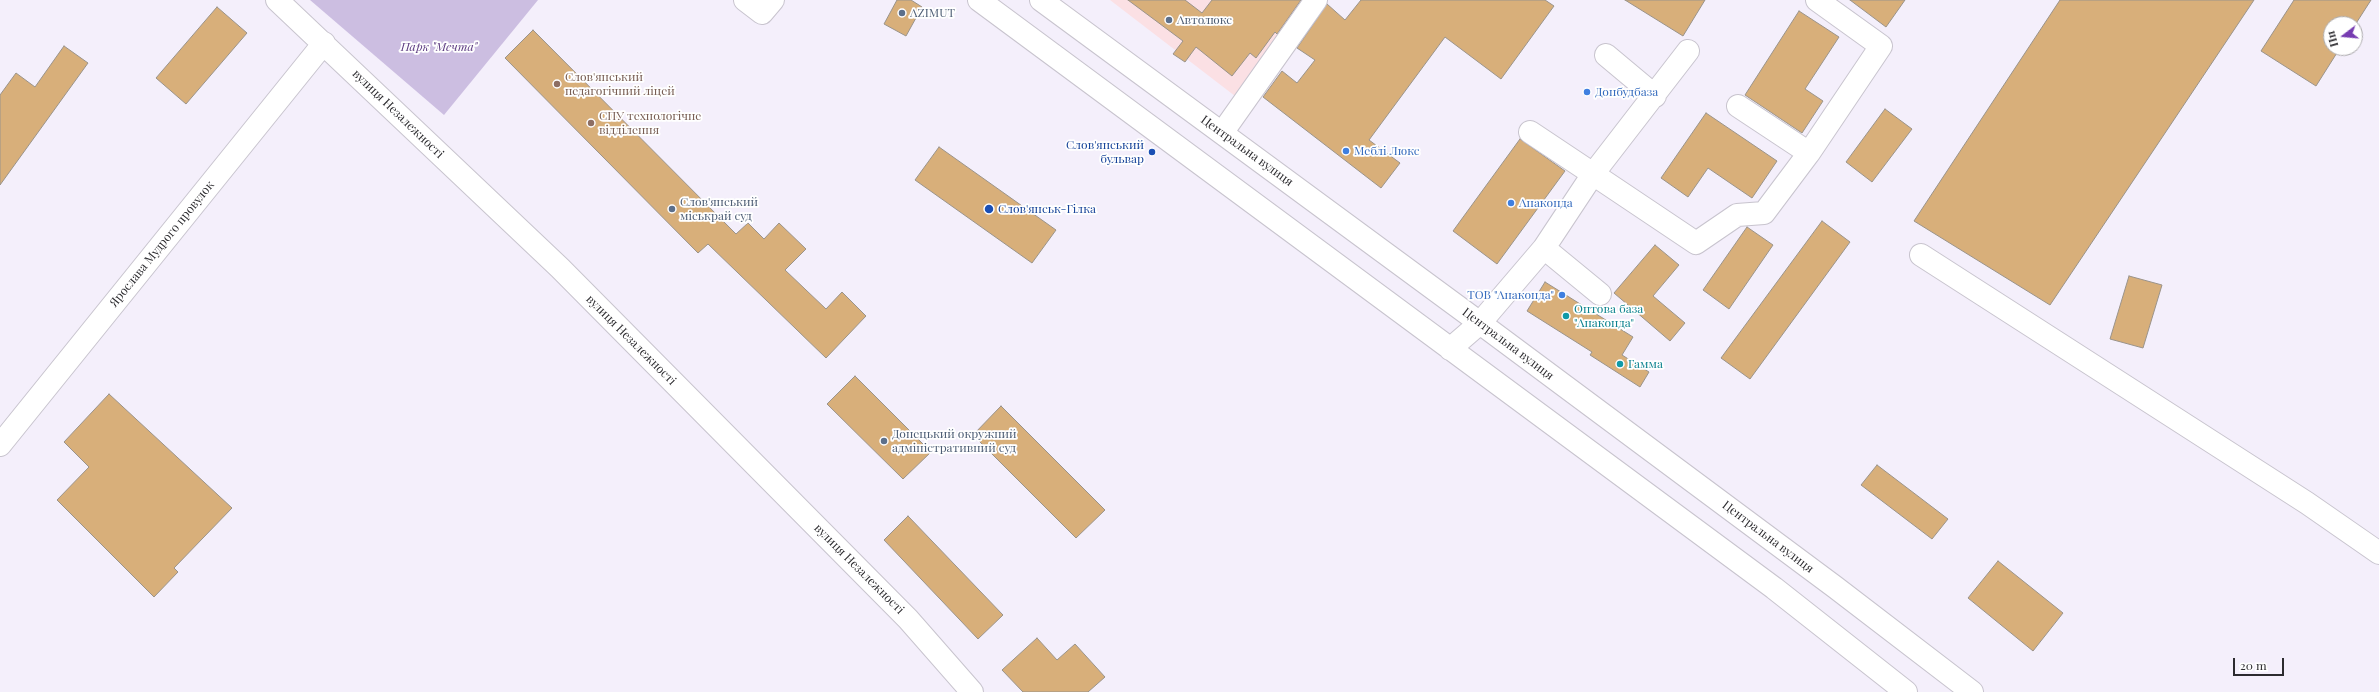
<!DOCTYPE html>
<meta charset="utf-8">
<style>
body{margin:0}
#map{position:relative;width:2379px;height:692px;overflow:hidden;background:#f4effb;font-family:"Playfair Display",serif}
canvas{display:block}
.north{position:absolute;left:2323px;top:16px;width:40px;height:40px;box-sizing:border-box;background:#fff;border:1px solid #abaaac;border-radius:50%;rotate:254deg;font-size:11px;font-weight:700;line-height:16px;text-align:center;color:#2c2b2f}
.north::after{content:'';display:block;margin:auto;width:14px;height:18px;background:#763bb1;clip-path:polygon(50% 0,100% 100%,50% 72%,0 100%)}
.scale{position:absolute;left:2233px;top:658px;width:51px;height:18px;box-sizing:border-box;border:2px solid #2c2b2f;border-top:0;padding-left:5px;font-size:12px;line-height:14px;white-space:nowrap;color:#2c2b2f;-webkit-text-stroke:3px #fff;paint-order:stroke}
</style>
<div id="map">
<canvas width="2379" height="692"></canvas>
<div class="north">Пн</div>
<div class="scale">20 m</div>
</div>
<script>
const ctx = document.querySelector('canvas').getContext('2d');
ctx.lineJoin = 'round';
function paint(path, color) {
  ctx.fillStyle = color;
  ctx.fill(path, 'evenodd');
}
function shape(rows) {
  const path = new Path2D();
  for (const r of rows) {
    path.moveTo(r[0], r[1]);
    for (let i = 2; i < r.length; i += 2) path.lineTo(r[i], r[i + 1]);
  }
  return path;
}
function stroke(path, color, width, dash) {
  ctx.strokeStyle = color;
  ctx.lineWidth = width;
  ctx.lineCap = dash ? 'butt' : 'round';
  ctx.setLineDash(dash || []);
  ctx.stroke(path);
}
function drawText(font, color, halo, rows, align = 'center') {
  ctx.font = font + ' "Playfair Display",serif';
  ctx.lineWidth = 3.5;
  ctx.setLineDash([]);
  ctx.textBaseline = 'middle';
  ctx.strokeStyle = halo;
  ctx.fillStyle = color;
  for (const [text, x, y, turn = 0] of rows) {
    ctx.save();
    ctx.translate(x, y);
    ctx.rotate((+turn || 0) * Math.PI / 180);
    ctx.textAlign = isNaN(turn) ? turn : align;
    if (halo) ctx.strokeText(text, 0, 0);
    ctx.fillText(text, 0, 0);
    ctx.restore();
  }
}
paint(shape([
 [1110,0,1323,0,1248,106]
]), '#fbe0e4');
paint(shape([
 [310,0,538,0,444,115]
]), '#ccbee1');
const building = shape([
 [897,0,911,0,922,7,906,36,884,24,897,0],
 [1128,0,1185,0,1202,13,1212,0,1301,0,1277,34,1275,32,1256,58,1250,53,1232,76,1196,47,1185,62,1173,54,1183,41,1128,0],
 [1361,0,1545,0,1554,6,1501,79,1445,37,1369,140,1400,163,1381,188,1263,97,1282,71,1297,83,1315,60,1297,48,1327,4,1345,20,1361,0],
 [1625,0,1705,0,1683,36,1625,0],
 [1850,0,1905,0,1886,27,1850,0],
 [2060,0,2254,0,2050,305,1914,221,2060,0],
 [2294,0,2371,0,2355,25,2331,24,2331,48,2340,48,2316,86,2261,51,2294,0],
 [217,7,247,33,186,104,156,78,217,7],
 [1799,11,1839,37,1805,89,1823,101,1802,133,1745,95,1799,11],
 [533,30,736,234,748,223,764,239,779,223,806,249,785,270,826,309,842,292,866,316,826,358,708,244,698,253,505,58,533,30],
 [64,46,88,63,0,185,0,95,16,73,35,87,64,46],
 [1885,109,1912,129,1872,182,1846,162,1885,109],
 [1706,113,1777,161,1752,198,1708,168,1688,197,1661,178,1706,113],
 [1520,139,1565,171,1497,264,1453,231,1520,139],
 [939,147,1056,230,1032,263,915,180,939,147],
 [1822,221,1850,242,1750,379,1721,358,1822,221],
 [1747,227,1773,245,1729,309,1703,290,1747,227],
 [1655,245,1679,265,1653,296,1685,323,1670,341,1614,293,1655,245],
 [2129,276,2162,285,2143,348,2110,339,2129,276],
 [1545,282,1633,337,1622,355,1649,372,1640,387,1590,355,1592,352,1527,311,1545,282],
 [855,376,931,452,903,479,827,404,855,376],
 [109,394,232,508,174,568,178,572,154,597,57,500,89,467,64,442,109,394],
 [1001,406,1105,510,1076,538,973,435,1001,406],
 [1877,465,1948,519,1932,539,1861,485,1877,465],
 [908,516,1003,615,978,639,884,540,908,516],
 [1998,561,2063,613,2033,651,1968,598,1998,561],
 [1037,638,1057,660,1075,644,1105,677,1088,692,1023,692,1002,670,1037,638]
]);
paint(building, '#d8af7a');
stroke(building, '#9a938a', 1);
const minor = shape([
 [277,0,560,268,908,619,972,692],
 [745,0,762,13,773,0],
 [979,0,1774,588,1906,692],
 [1041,0,1480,323,1835,587,1972,692],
 [1606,55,1655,96],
 [1530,132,1593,174,1688,51],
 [1222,133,1316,0],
 [1809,153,1881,46,1817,0],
 [1921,255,2307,503,2379,553],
 [1600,294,1544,248,1593,174,1696,243,1737,215,1764,213,1809,153,1738,106],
 [1450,349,1480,323,1544,248],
 [0,445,324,43]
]);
stroke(minor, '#c8c4ce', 24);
stroke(minor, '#fff', 22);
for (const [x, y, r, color] of [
 [902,13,4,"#5c6f8a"],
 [1169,20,4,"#5c6f8a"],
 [557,84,4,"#8d6e63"],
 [1587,92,4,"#3f7fe0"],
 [591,123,4,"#8d6e63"],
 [1346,151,4,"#3f7fe0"],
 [1152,152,4,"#1a4fb4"],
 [1511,203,4,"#3f7fe0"],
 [672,209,4,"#5c6f8a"],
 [989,209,5,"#1a4fb4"],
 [1562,295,4,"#3f7fe0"],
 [1566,316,4,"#0f9aa8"],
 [1620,364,4,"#0f9aa8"],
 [884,441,4,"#5c6f8a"]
]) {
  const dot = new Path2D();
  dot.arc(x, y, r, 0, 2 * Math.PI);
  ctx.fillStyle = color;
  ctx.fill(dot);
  stroke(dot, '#fff', 1.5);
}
drawText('12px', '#4e5e75', '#fff', [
 ["AZIMUT",910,13],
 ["Автолюкс",1177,20],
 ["Слов'янський",680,202],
 ["міськрай суд",680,216],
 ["Донецький окружний",892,434],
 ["адміністративний суд",892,448]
], 'left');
drawText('italic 12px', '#5f3e83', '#fff', [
 ["Парк \"Мечта\"",439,47]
]);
drawText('12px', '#785e54', '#fff', [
 ["Слов'янський",565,77],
 ["педагогічний ліцей",565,91],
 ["СПУ технологічне",599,116],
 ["відділення",599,130]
], 'left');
drawText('12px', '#366cbe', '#fff', [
 ["Донбудбаза",1595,92],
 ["Меблі Люкс",1354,151],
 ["Анаконда",1519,203],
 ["ТОВ \"Анаконда\"",1554,295,"right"]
], 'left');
drawText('12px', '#2c2b2f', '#fff', [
 ["вулиця Незалежності",398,114,44],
 ["Центральна вулиця",1247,151,36],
 ["Ярослава Мудрого провулок",162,244,-51],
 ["вулиця Незалежності",631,340,45],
 ["Центральна вулиця",1508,344,37],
 ["Центральна вулиця",1768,537,37],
 ["вулиця Незалежності",859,569,45]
]);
drawText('12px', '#164399', '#fff', [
 ["Слов'янський",1144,145],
 ["бульвар",1144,159],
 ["Слов'янськ-Гілка",998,209,"left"]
], 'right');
drawText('12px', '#0d838f', '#fff', [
 ["Оптова база",1574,309],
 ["\"Анаконда\"",1574,323],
 ["Гамма",1628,364]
], 'left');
</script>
